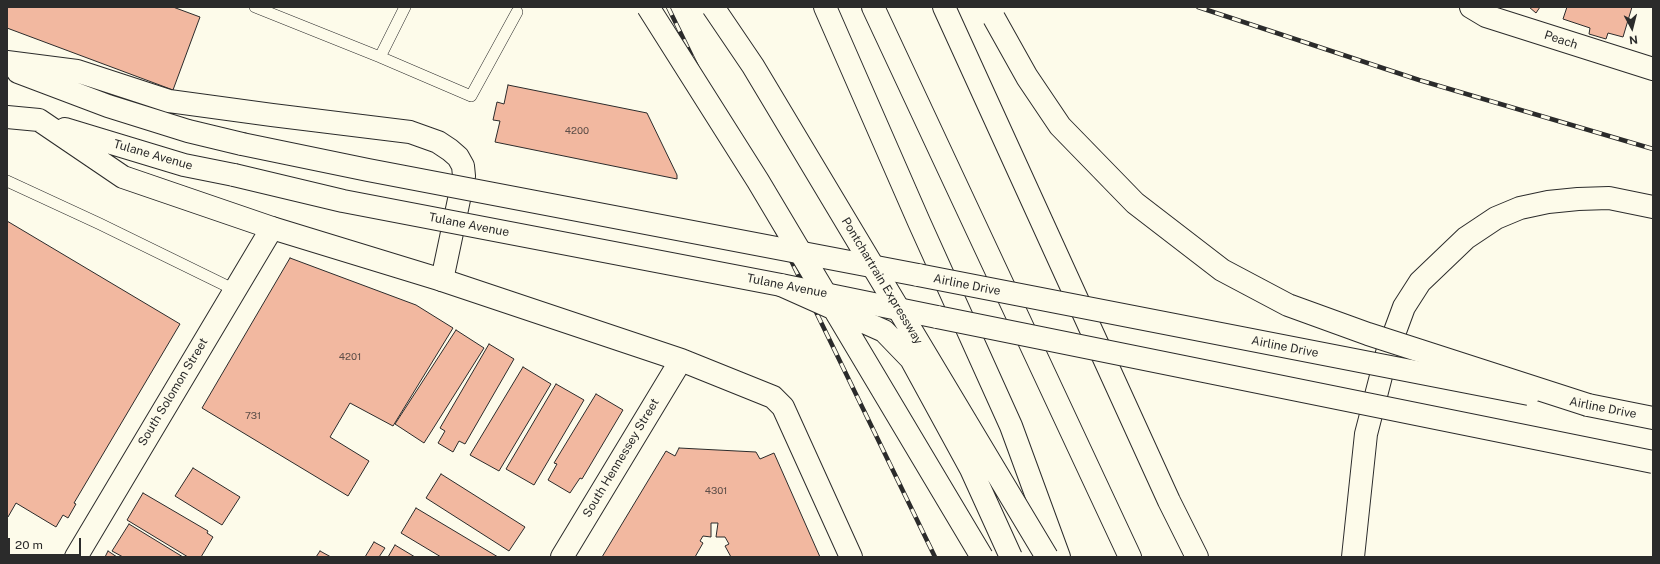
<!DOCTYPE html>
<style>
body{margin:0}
#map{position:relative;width:1660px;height:564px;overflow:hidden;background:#fdfbea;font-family:"Public Sans",sans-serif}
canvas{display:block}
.frame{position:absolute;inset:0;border:8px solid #2b2b2b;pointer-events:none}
.north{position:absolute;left:1612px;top:8px;width:40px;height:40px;-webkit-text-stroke:3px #fdfbea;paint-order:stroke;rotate:173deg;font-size:11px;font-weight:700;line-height:16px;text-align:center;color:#2b2b2b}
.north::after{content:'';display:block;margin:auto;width:14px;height:18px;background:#2b2b2b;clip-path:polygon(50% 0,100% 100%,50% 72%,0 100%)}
.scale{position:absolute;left:8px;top:538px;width:73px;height:18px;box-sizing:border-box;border:2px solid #2b2b2b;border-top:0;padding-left:5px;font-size:12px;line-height:14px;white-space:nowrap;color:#2b2b2b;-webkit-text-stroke:3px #fdfbea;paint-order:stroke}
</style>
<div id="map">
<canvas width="1660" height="564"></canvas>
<div class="frame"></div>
<div class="north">N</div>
<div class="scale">20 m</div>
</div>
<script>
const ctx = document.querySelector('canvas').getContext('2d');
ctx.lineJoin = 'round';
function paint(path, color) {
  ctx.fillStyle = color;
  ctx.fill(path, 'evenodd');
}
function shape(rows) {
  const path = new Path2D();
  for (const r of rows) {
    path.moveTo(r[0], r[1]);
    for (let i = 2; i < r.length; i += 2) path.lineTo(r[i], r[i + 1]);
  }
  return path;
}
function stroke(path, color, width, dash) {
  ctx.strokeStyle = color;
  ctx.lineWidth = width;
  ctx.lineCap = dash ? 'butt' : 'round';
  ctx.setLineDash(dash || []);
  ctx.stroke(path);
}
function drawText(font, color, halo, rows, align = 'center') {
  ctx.font = font + ' "Public Sans",sans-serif';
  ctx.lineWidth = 3;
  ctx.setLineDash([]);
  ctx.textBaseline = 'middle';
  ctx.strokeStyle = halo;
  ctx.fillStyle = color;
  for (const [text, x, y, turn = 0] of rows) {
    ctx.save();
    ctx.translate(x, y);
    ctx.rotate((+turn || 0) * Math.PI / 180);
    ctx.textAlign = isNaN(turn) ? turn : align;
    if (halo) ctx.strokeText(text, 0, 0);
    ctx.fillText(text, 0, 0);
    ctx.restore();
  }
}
const building = shape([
 [7,7,173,7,200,17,173,90,7,28,7,7],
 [1529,7,1540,7,1536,13,1529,7],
 [1567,7,1632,7,1623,37,1608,33,1606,39,1589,34,1590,28,1563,19,1567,7],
 [508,85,647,113,677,175,677,179,495,142,500,121,493,120,497,102,504,104,508,85],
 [7,221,180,324,74,503,76,504,68,518,63,515,56,527,16,503,8,517,7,517,7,221],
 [290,258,416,305,453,328,393,426,350,403,330,437,369,461,348,496,202,408,290,258],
 [456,330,484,348,424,443,395,424,456,330],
 [489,344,514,359,465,444,459,441,453,452,438,443,445,431,440,428,489,344],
 [523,367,551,384,499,471,470,455,523,367],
 [556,384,584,400,534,485,506,469,556,384],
 [596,394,623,410,582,479,580,478,570,493,548,480,557,464,554,463,596,394],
 [679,448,756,452,760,459,774,453,820,557,731,557,725,546,729,544,725,537,716,537,718,523,711,523,711,537,703,536,700,541,703,543,695,557,602,557,666,451,675,456,679,448],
 [193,468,240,497,222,525,175,496,193,468],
 [441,474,525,527,509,551,426,498,441,474],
 [143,493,208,531,207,533,213,537,201,557,188,557,127,520,143,493],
 [416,508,498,557,441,557,401,533,416,508],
 [129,524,183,557,123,557,112,551,129,524],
 [374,542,385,548,379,557,365,557,374,542],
 [395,545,415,557,388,557,395,545],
 [108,551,117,557,105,557,108,551],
 [320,551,331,557,316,557,320,551]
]);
paint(building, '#f2b8a0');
stroke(building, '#2b2b2b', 1);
const service = shape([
 [255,7,380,57,405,7],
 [380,57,471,96,517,12],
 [7,181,100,224,235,290]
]);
const minor = shape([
 [1471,7,1486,16,1653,69],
 [442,280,681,360,773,397,783,407,851,557],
 [76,557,272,228],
 [562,557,681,360]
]);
const primary = shape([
 [7,62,77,71,169,101,272,115,410,132,438,142,450,150,458,157,463,166,464,176,442,280,272,228,123,177,39,120,7,117],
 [18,72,108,106,188,131,242,144],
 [65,129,184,165,234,175]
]);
const trunk = shape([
 [1588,405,1653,418]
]);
const motorway = shape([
 [825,7,919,222,1011,426,1059,557],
 [873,7,1130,557],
 [944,7,1169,501,1197,557],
 [1353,557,1366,434,1387,353,1404,307,1420,282,1466,238,1496,218,1520,208,1548,202,1578,199,1609,198,1653,207]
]);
stroke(service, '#2b2b2b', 12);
stroke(minor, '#2b2b2b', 24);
stroke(primary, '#2b2b2b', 24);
stroke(trunk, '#2b2b2b', 24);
stroke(motorway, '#2b2b2b', 24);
stroke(service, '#fdfbea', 11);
stroke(minor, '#fdfbea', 22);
stroke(primary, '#fdfbea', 22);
stroke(trunk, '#fdfbea', 22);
stroke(motorway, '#fdfbea', 22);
const rail = shape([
 [668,7,935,557],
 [1198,7,1419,80,1653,149]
]);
stroke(rail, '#2b2b2b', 4.5);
stroke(rail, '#fdfbea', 3, [9]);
const primaryBridge = shape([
 [242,144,368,170,918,275],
 [234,175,343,201,781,285,937,317]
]);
const trunkBridge = shape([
 [918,275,1529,394],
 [937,317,1653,462]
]);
const motorwayBridge = shape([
 [648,7,758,181,982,557],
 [713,7,753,66,1047,557],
 [994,18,1027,77,1060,126,1135,203,1222,270,1288,305,1368,334,1588,405],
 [781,285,884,331,911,359,971,469,1011,557]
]);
stroke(primaryBridge, '#2b2b2b', 24, []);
stroke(trunkBridge, '#2b2b2b', 24, []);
stroke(motorwayBridge, '#2b2b2b', 24, []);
stroke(primaryBridge, '#fdfbea', 22);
stroke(trunkBridge, '#fdfbea', 22);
stroke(motorwayBridge, '#fdfbea', 22);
drawText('10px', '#5d4e48', null, [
 ["4200",577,131],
 ["4201",350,357],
 ["731",253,416],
 ["4301",716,491]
]);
drawText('12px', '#2b2b2b', '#fdfbea', [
 ["Peach",1561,40,18],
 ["Tulane Avenue",153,155,16],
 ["Tulane Avenue",469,225,11],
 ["Pontchartrain Expressway",882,281,59],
 ["Airline Drive",967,285,11],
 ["Tulane Avenue",787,286,11],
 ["Airline Drive",1285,347,11],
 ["South Solomon Street",173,392,-59],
 ["Airline Drive",1603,408,11],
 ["South Hennessey Street",621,458,-59]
]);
</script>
